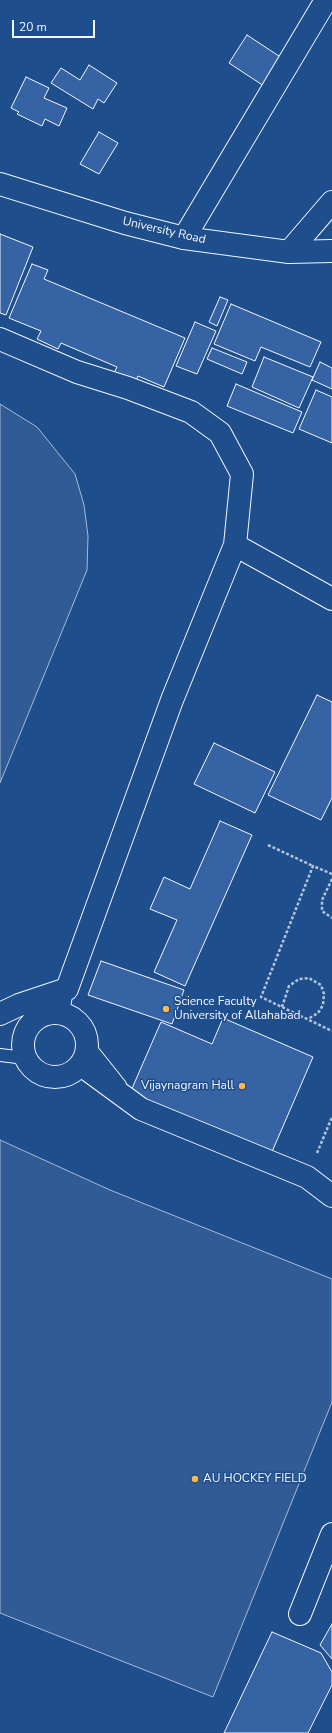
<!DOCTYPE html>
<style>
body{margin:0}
#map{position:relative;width:332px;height:1733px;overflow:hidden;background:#1f4e8c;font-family:"Nunito Sans",sans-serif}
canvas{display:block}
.scale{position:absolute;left:12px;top:20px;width:83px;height:18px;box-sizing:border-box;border:2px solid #f2f6ff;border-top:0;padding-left:5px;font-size:12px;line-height:14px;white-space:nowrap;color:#f2f6ff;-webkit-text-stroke:3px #1f4e8c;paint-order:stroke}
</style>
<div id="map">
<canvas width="332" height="1733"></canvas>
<div class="scale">20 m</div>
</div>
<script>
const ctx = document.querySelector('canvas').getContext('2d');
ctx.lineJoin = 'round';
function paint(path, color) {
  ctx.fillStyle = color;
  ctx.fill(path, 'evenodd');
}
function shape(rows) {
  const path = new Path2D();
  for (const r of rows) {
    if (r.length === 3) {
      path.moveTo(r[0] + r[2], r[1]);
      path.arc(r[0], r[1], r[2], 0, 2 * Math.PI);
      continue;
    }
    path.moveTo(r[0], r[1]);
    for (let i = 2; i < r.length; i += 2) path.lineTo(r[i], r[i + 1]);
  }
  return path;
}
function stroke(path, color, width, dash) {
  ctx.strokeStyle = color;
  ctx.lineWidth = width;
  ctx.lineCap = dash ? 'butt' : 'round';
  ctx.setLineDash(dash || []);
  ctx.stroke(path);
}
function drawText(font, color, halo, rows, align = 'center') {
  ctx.font = font + ' "Nunito Sans",sans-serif';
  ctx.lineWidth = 3;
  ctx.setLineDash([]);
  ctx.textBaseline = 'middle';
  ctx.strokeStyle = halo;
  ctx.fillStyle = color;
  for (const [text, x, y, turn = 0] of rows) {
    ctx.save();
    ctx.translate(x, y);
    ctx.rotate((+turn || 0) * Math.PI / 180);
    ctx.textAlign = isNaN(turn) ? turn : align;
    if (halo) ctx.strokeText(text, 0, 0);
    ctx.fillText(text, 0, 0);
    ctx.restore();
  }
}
const green = shape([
 [0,404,37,427,75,474,84,505,88,536,87,570,0,783,0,404],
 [0,1140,110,1190,332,1279,332,1402,213,1697,0,1613,0,1140]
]);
paint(green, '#305b95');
stroke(green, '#a8bbd7', 1);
const building = shape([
 [247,35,285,60,267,88,229,63,247,35],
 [89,65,117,83,104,103,98,99,93,109,51,83,61,68,80,80,89,65],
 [26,77,49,88,44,98,67,108,59,126,45,119,42,126,17,114,19,112,11,108,26,77],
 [99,132,118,143,99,174,80,164,99,132],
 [0,234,33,247,6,315,0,313,0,234],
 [32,264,48,270,44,279,185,338,164,387,138,376,135,383,114,373,117,367,61,343,58,349,37,339,41,331,9,318,32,264],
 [220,297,228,300,217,326,209,322,220,297],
 [231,304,321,342,310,367,261,347,255,361,214,344,231,304],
 [195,322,216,331,197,374,176,366,195,322],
 [212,348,247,362,242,374,207,359,212,348],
 [264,357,313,377,299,408,252,387,264,357],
 [320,362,332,368,332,389,312,380,320,362],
 [236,384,302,412,293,433,227,406,236,384],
 [316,390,332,397,332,443,299,429,316,390],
 [317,695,332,702,332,798,321,820,268,795,317,695],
 [214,743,275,772,255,813,194,784,214,743],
 [220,821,252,835,185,986,154,972,177,920,150,909,164,877,190,889,220,821],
 [101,961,184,990,172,1024,88,995,101,961],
 [223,1018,313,1057,271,1154,130,1093,161,1022,212,1044,223,1018],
 [332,1624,332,1659,320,1645,332,1624],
 [272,1632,321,1653,332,1672,332,1685,308,1733,224,1733,272,1632]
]);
paint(building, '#3563a3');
stroke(building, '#f2f6ff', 1);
const service = shape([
 [63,1014,67,989],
 [88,1045,120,1085],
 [0,1055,25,1058]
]);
const minor = shape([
 [184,238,326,0],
 [289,252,332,202],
 [0,339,77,372,128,388,191,412,220,433,242,474,235,545,332,599],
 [55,1045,32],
 [0,1014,19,1005,67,989,172,700,235,545],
 [81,1065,141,1109,307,1177,332,1196],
 [300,1614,332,1534]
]);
const tertiary = shape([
 [0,184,125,223,184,238,289,252,332,251]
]);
stroke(service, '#f2f6ff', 14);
stroke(minor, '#f2f6ff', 24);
stroke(tertiary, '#f2f6ff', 24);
stroke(shape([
 [268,845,313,866],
 [332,874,313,866,261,997,332,1031],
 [332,879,322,900,322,911,332,918],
 [282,1007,289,986,299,979,309,978,321,985,324,994,323,1005,318,1013,308,1019],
 [317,1153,332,1117]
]), '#b3c4dc', 2.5, [3, 2]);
stroke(service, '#1f4e8c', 12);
stroke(minor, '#1f4e8c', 22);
stroke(tertiary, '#1f4e8c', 22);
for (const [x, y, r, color] of [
 [166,1009,4,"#ffb74d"],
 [242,1086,4,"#ffb74d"],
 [195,1479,4,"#ffb74d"]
]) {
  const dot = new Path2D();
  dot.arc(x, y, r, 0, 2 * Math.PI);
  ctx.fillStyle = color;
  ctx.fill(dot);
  stroke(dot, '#1f4e8c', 1.5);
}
drawText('12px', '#f2f6ff', '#1f4e8c', [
 ["University Road",164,231,13]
]);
drawText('12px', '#f2f6ff', '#1f4e8c', [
 ["Science Faculty",174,1002],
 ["University of Allahabad",174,1016],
 ["Vijaynagram Hall",234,1086,"right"],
 ["AU HOCKEY FIELD",203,1479]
], 'left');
</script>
